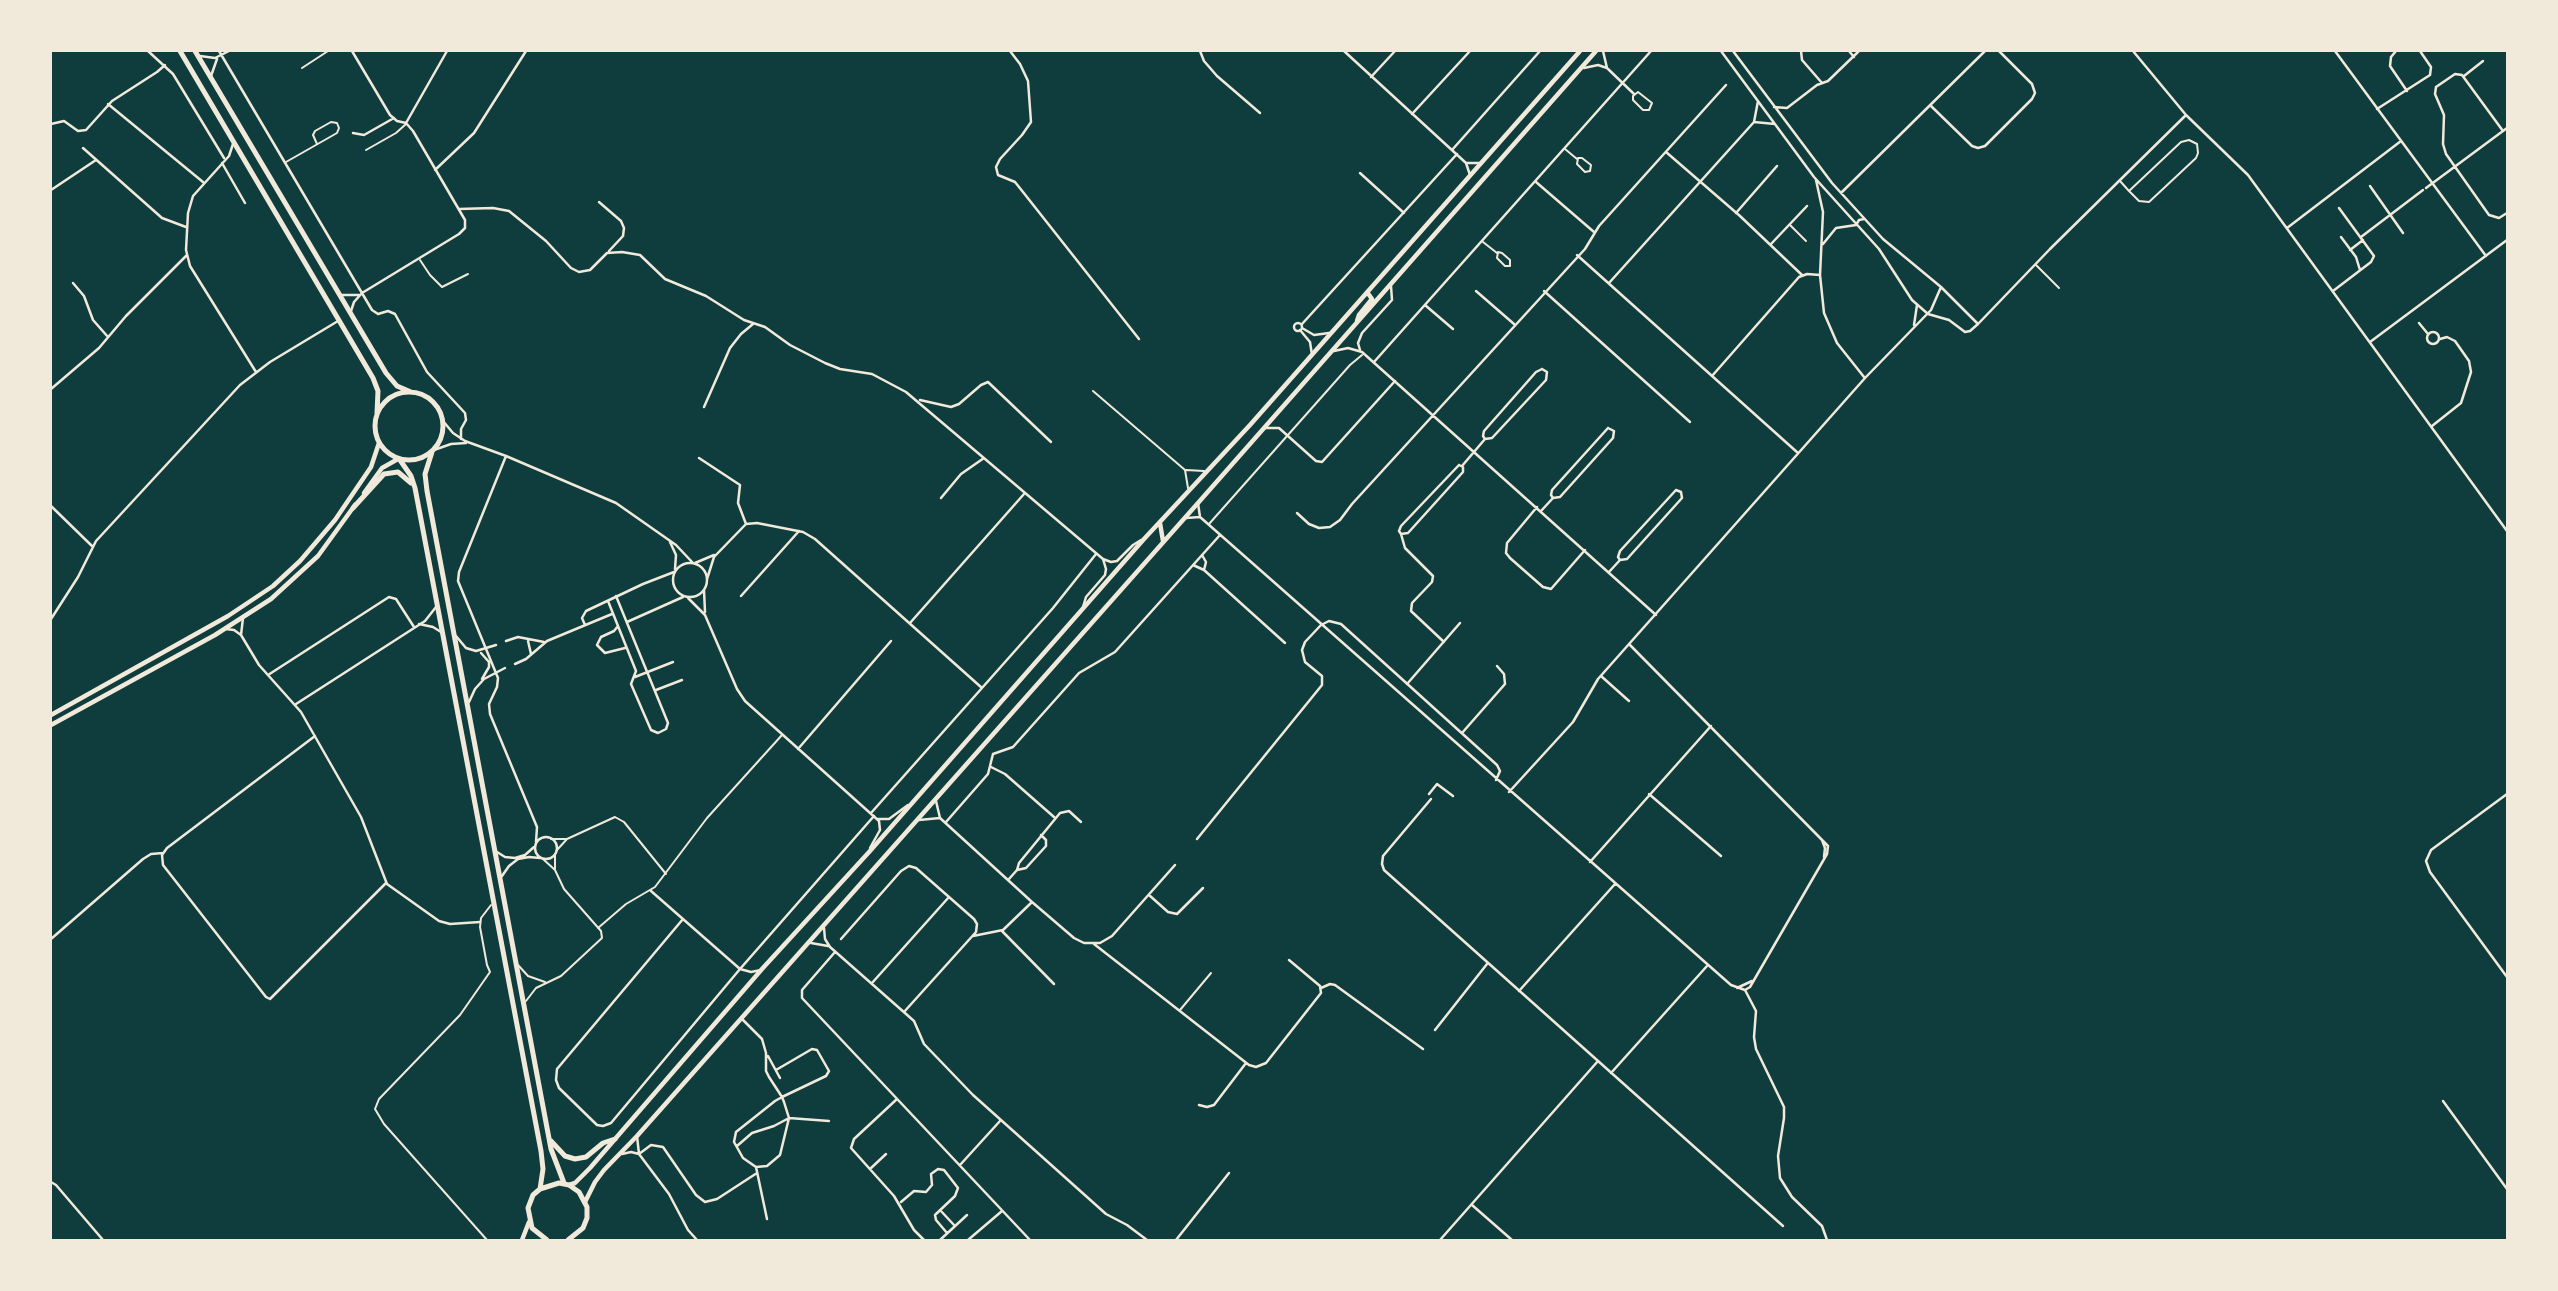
<!DOCTYPE html>
<style>
body{margin:0}
#map{position:relative;width:2558px;height:1291px;overflow:hidden;background:#0f3d3e;font-family:"PT Sans Narrow",sans-serif}
canvas{display:block}
.frame{position:absolute;inset:0;border:52px solid #f1e9da;pointer-events:none}
</style>
<div id="map">
<canvas width="2558" height="1291"></canvas>
<div class="frame"></div>
</div>
<script>
const ctx = document.querySelector('canvas').getContext('2d');
ctx.lineJoin = 'round';
function shape(rows) {
  const path = new Path2D();
  for (const r of rows) {
    if (r.length === 3) {
      path.moveTo(r[0] + r[2], r[1]);
      path.arc(r[0], r[1], r[2], 0, 2 * Math.PI);
      continue;
    }
    path.moveTo(r[0], r[1]);
    for (let i = 2; i < r.length; i += 2) path.lineTo(r[i], r[i + 1]);
  }
  return path;
}
function stroke(path, color, width, dash) {
  ctx.strokeStyle = color;
  ctx.lineWidth = width;
  ctx.lineCap = dash ? 'butt' : 'round';
  ctx.setLineDash(dash || []);
  ctx.stroke(path);
}
stroke(shape([
 [302,68,328,51],
 [1638,92,1652,103,1649,110,1643,110,1633,100,1633,96,1638,92],
 [1565,149,1577,159],
 [366,150,396,133,406,124],
 [1578,158,1582,158,1591,165,1590,171,1585,172,1577,164,1578,158],
 [286,162,337,133,339,128,337,123,331,122,315,131,313,135,317,144],
 [2120,181,2129,191,2139,201,2149,202,2196,158,2198,153,2197,144,2189,140,2181,142,2129,191],
 [1790,225,1806,241],
 [1483,242,1497,253],
 [1498,252,1502,253,1510,260,1510,266,1505,266,1497,258,1498,252],
 [420,260,430,275,442,287,468,274],
 [2036,265,2059,288],
 [1093,391,1185,470,1188,488],
 [1186,470,1204,471],
 [1209,524,1350,365,1362,355],
 [551,839,566,839],
 [557,850,567,839,615,817,624,822,666,874],
 [555,869,555,854],
 [598,928,626,904,655,887,707,818,782,735],
 [518,965,528,976,545,982],
 [526,1001,536,988,561,976,602,938,601,931,564,889,555,870,543,859],
 [1180,1010,1211,973],
 [487,1240,384,1124,375,1109,379,1099,460,1015,490,972,487,965,480,927,481,918,491,905]
]), '#f1e9da', 2);
stroke(shape([
 [148,51,173,74,224,158],
 [219,51,372,310,378,314,388,311,395,314,427,372,465,413,466,420,461,429,461,439],
 [352,51,390,115,397,121,406,123],
 [1010,51,1020,64,1028,81,1031,122,1022,135,1000,159,996,167,998,175,1015,182,1023,192,1139,339],
 [1200,51,1204,61,1217,76,1260,113],
 [1344,51,1466,163,1470,175],
 [1603,51,1607,68,1634,94],
 [1721,51,1814,177,1879,249,1912,300,1928,314,1949,320,1965,332,1970,331,1978,324,2050,249,2186,115],
 [1733,51,1832,183,1883,239,1941,287,1978,324],
 [1801,51,1802,60,1822,83],
 [1849,51,1854,57],
 [2133,51,2186,115,2248,175,2507,531],
 [2335,51,2486,256],
 [2396,51,2391,57,2390,66,2407,91],
 [200,56,215,58,229,51],
 [1584,68,1598,65,1607,68],
 [211,76,217,59],
 [2464,76,2483,61],
 [1371,77,1395,51],
 [108,104,203,182],
 [1930,105,1972,146,1978,148,1985,146,2032,99,2035,93,2032,84,1999,51],
 [1774,107,1787,108,1817,85,1828,81,1859,51],
 [2377,109,2430,75,2431,67,2420,51],
 [1412,114,1470,51],
 [1754,122,1775,124],
 [406,123,447,51],
 [51,124,64,121,78,131,86,130,112,101,157,72,165,65],
 [2503,131,2462,75,2455,74,2436,87,2435,94,2444,115,2443,144,2446,154,2489,215,2499,218,2507,213],
 [353,133,364,135,394,118],
 [233,144,229,156,193,196,188,213,186,250,190,266,256,372],
 [83,148,162,218,186,227],
 [1452,150,1540,51],
 [1666,152,1740,216,1802,275],
 [222,163,245,203],
 [1466,163,1480,163],
 [435,170,474,133,526,51],
 [1360,173,1404,213],
 [1816,180,1823,212,1820,275,1824,313,1837,343,1864,377],
 [1536,182,1594,232],
 [2370,186,2403,233],
 [2426,188,2507,128],
 [51,190,96,160],
 [1841,193,1985,51],
 [599,202,621,221,624,228,623,236,609,251],
 [459,209,493,208,509,211,546,241,571,268,579,272,590,270,607,253,622,252,640,255,665,279,706,296,744,320,765,327,790,345,825,363,840,369,872,374,906,392,1103,559,1111,562,1117,561,1133,545,1141,540],
 [1736,213,1777,166],
 [2287,228,2401,141],
 [2341,237,2356,257,2360,270],
 [2361,237,2423,190],
 [1771,244,1807,206],
 [1823,244,1836,228,1856,225,1859,220,1864,219],
 [2350,250,2363,240],
 [1577,255,1798,453],
 [73,283,84,296,93,320,108,337],
 [1609,283,1754,122,1758,101],
 [1476,291,1514,324],
 [1544,291,1690,422],
 [2333,291,2371,262,2374,256,2339,208],
 [341,295,359,295],
 [1425,305,1453,329],
 [351,311,354,302,362,293,459,234,465,228,465,220,413,131,406,123],
 [1298,327,4],
 [2419,323,2428,334],
 [1302,324,1457,154],
 [1914,325,1917,305],
 [1302,328,1314,335,1329,333],
 [1300,330,1310,342,1312,355],
 [2433,338,6],
 [2370,342,2507,240],
 [1360,350,1358,343,1362,333,1392,300,1391,286],
 [1334,351,1348,348,1362,352,1656,615],
 [1374,362,1651,51],
 [1542,369,1547,372,1546,380,1492,438,1485,439,1483,436,1484,431,1536,372,1542,369],
 [1712,376,1799,277,1807,274,1820,275],
 [51,389,99,348,126,316,187,255],
 [920,400,951,407,959,404,981,385,988,382,1051,442],
 [704,407,730,348,741,334,753,324],
 [443,421,453,433,465,441,506,456,616,503,676,545,693,563],
 [2432,426,2461,403,2471,372,2469,361,2455,341,2447,337,2440,339],
 [1265,428,1279,428,1316,461,1322,462,1395,381],
 [1608,428,1614,431,1613,438,1560,497,1553,498,1551,495,1552,490,1608,428],
 [434,450,451,444,466,443],
 [506,456,459,572,458,581,498,678,497,687,489,704,490,714,537,827,536,842],
 [699,458,740,485,738,503,746,524],
 [1459,465,1463,467,1463,472,1408,533,1401,534,1399,531,1401,526,1459,465],
 [1462,466,1485,439],
 [1676,490,1681,492,1682,498,1627,559,1620,560,1618,557,1620,551,1676,490],
 [941,498,961,474,984,458],
 [1198,503,1200,517,1208,524,1731,985,1745,990,1750,987,1827,854,1828,846,1629,644],
 [51,506,93,547],
 [1537,507,1507,543,1506,553,1510,558,1543,587,1551,589,1585,550],
 [1541,511,1553,498],
 [1297,513,1309,524,1319,528,1330,527,1340,520,1352,504,1585,249,1599,226,1726,85],
 [1186,518,1200,517],
 [1401,534,1405,548,1433,576,1432,582,1412,603,1411,611,1444,642],
 [670,542,676,555,675,569],
 [1202,555,1206,562,1204,570],
 [690,580,17],
 [695,563,714,555],
 [1193,565,1204,570,1285,643],
 [1609,572,1620,560],
 [707,579,714,557,746,524,757,523,803,532,815,539,982,688],
 [704,590,705,612],
 [741,596,799,531],
 [688,598,705,615,737,689,745,701,879,821,880,830,870,848],
 [608,601,636,671,631,684,651,730,658,733,666,729,668,723,616,596],
 [1083,607,1086,597,1105,575,1106,569,1103,559],
 [51,619,78,577,96,541,240,385,270,362,338,321],
 [627,622,683,597],
 [910,623,1024,494],
 [419,624,433,627,441,632],
 [585,625,582,618,586,611,643,584,674,572],
 [618,626,614,631,601,637,597,645,605,653,625,648],
 [226,629,234,630,241,635,259,665,301,712,361,817,387,884,439,921,450,924,480,922],
 [241,635,243,618],
 [456,636,466,648,476,651,496,645],
 [506,641,518,637,544,642],
 [528,641,531,654],
 [481,653,489,662,489,667,482,679],
 [515,664,526,659,547,641,612,614],
 [268,675,389,597,396,599,414,627],
 [1601,676,1629,701],
 [635,677,673,662],
 [1407,684,1460,623],
 [656,690,682,680],
 [469,702,475,689,484,679,505,668],
 [296,704,425,621,436,607],
 [1462,733,1505,684,1504,674,1497,666],
 [315,736,167,848,162,855,163,865,266,997,270,999,386,883],
 [798,749,891,641],
 [991,767,1005,774,1054,817],
 [1509,792,1573,722,1598,679,1865,378,1931,310,1941,287],
 [1429,794,1437,784,1453,796],
 [1649,794,1721,856],
 [2507,794,2431,850,2426,861,2430,872,2507,977],
 [1431,799,1383,856,1382,864,1384,870,1783,1226],
 [936,801,940,818,1032,902,1074,938,1084,943,1100,943,1112,936,1175,865],
 [871,813,1053,608,1096,554],
 [878,819,889,819,908,805],
 [919,820,940,818],
 [946,822,988,774,993,754,1013,747,1079,673,1115,652,1220,535],
 [546,848,11],
 [1197,839,1322,685,1322,676,1305,662,1302,650,1305,642,1321,625,1329,621,1341,624,1497,765,1500,771,1496,780],
 [1822,840,1825,848,1824,857],
 [497,852,505,857,515,858,525,855,534,847],
 [1590,862,1711,726],
 [1017,870,1026,868,1046,846,1046,840,1041,835],
 [502,876,509,866,518,859,529,857,540,858],
 [1009,879,1017,870,1019,863,1060,813,1069,811,1081,822],
 [651,891,740,969,751,972,761,970],
 [1149,895,1168,912,1177,914,1203,888],
 [683,919,557,1069,556,1080,559,1088,597,1125,603,1126,611,1123,740,969,874,816],
 [824,928,825,939,830,947,914,1021,924,1044,973,1095,1106,1214,1127,1225,1147,1240],
 [1002,931,1054,984],
 [973,936,1003,930,1031,903],
 [51,939,143,859,151,854,163,853],
 [841,939,901,871,909,866,916,868,974,919,977,924,976,932,904,1012],
 [811,943,828,946],
 [1094,944,1249,1065,1256,1067,1266,1063,1321,993,1320,986,1289,960],
 [835,952,802,990,802,998,1030,1240],
 [872,983,949,897],
 [1321,988,1330,984,1335,985,1423,1049],
 [1737,988,1752,981],
 [1745,990,1756,1011,1754,1037,1756,1049,1784,1107,1784,1118,1778,1156,1780,1178,1792,1197,1822,1226,1827,1240],
 [1519,991,1615,884],
 [741,1018,762,1039,766,1053,766,1071,769,1077,782,1097,784,1102,789,1118,780,1155,767,1166,756,1167,743,1158,734,1142,736,1132,775,1101,782,1097,826,1076,829,1071,817,1050,812,1049,776,1070],
 [1435,1030,1487,964],
 [768,1056,780,1078],
 [1611,1073,1707,966],
 [897,1099,854,1139,851,1148,894,1196,914,1230,924,1240],
 [2443,1101,2507,1189],
 [1199,1105,1207,1107,1214,1105,1246,1063],
 [637,1136,639,1154,669,1194,688,1230,697,1240],
 [737,1146,752,1133,774,1126,789,1118,829,1121],
 [622,1154,631,1152,639,1154],
 [639,1154,651,1145,663,1147,696,1195,705,1202,717,1199,757,1173],
 [960,1165,1000,1121],
 [756,1167,767,1219],
 [870,1169,886,1154],
 [51,1182,56,1185,103,1240],
 [901,1202,914,1191,926,1192,932,1185,931,1174,938,1169,944,1170,958,1188,955,1196,935,1215,936,1220,947,1233],
 [1472,1205,1512,1240],
 [940,1210,954,1225],
 [940,1240,967,1215],
 [968,1240,1002,1211],
 [1176,1240,1229,1173],
 [1440,1240,1598,1061]
]), '#f1e9da', 2.5);
stroke(shape([
 [364,493,382,468,398,459],
 [51,715,228,616,273,586,300,561,335,520,371,467,379,443],
 [51,725,215,635,271,599,318,556,355,505],
 [522,1240,529,1222]
]), '#f1e9da', 4.5);
stroke(shape([
 [1357,321,1359,315,1372,299,1367,292],
 [1160,523,1163,541],
 [569,1185,575,1183,590,1168,762,969,870,851,1144,539,1250,425,1580,51],
 [585,1202,595,1182,604,1170,637,1136,1198,503,1596,51]
]), '#f1e9da', 4.5);
stroke(shape([
 [180,51,373,378,378,391,377,413],
 [195,51,386,373,397,386,411,392],
 [409,426,34],
 [432,452,425,474,427,491,551,1149,564,1183],
 [400,460,411,476,415,488,541,1151,543,1169,540,1189],
 [353,508,384,474,398,472,411,483],
 [551,1141,565,1156,575,1159,586,1157,603,1143,615,1139],
 [547,1240,532,1228,528,1208,533,1195,540,1189,559,1183,569,1185,579,1192,587,1207,587,1218,583,1228,568,1240]
]), '#f1e9da', 5);
</script>
